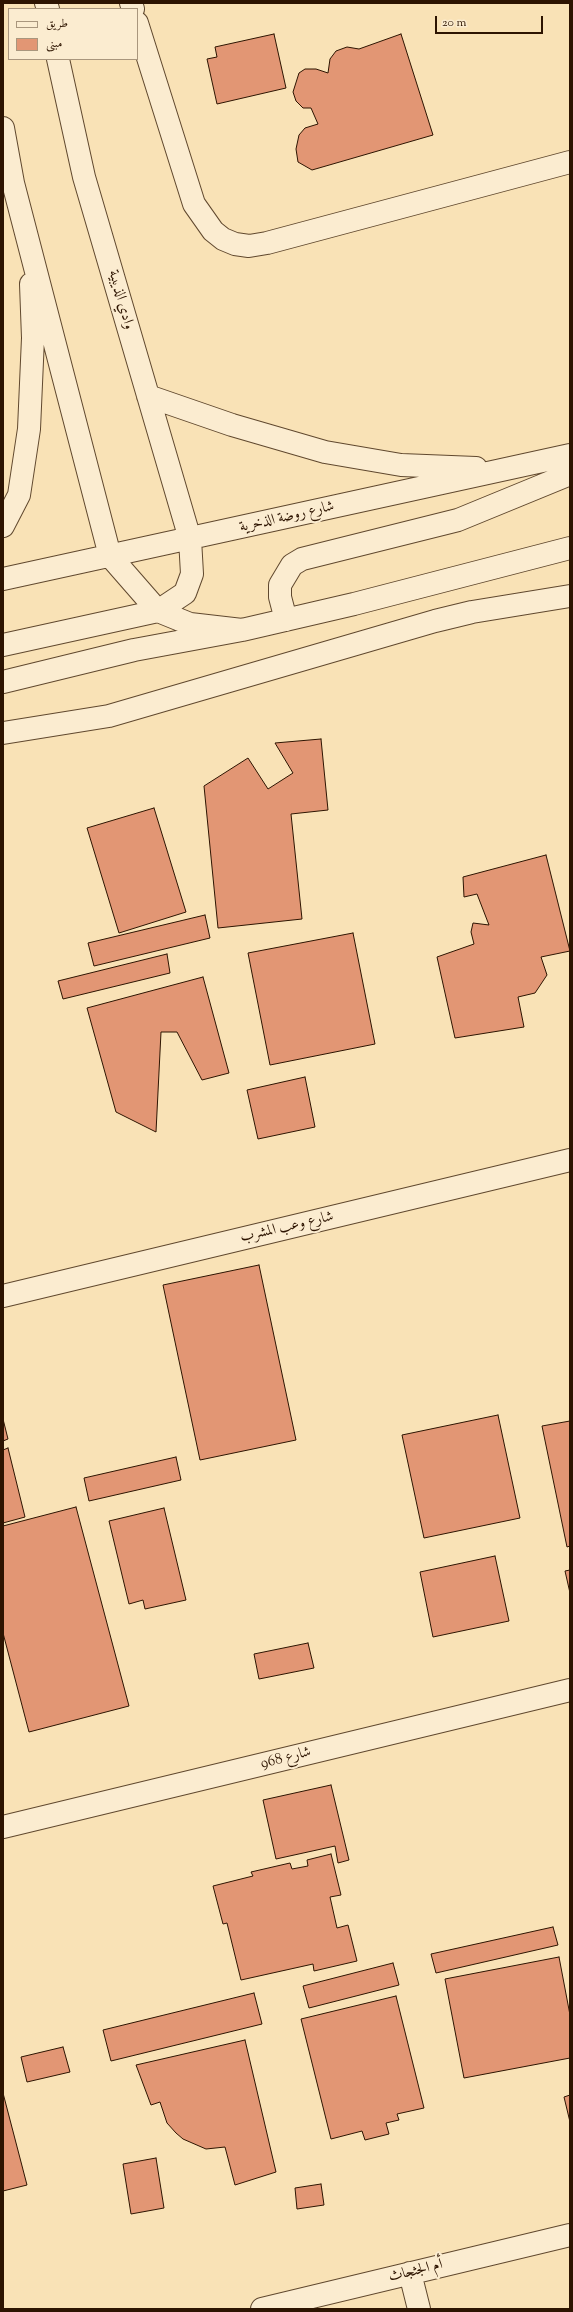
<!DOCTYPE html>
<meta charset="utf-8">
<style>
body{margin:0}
#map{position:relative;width:573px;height:2312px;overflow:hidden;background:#f9e2b6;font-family:"Sorts Mill Goudy",Amiri,serif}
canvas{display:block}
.frame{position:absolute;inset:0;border:4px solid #2d1401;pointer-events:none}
.legend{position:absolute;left:8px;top:8px;width:130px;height:52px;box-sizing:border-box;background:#fbecd0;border:1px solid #a9967d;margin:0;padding:5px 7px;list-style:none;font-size:12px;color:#2d1401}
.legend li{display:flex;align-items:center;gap:8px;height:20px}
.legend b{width:20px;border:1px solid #a9967d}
.scale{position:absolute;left:435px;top:16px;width:108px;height:18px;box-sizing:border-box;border:2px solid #2d1401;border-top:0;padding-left:5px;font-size:12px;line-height:14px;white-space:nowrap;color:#2d1401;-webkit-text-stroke:3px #fbecd0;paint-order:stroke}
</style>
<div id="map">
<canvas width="573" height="2312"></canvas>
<div class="frame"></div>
<ul class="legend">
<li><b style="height:5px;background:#fbecd0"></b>طريق</li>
<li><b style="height:11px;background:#e29674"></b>مبنى</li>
</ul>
<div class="scale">20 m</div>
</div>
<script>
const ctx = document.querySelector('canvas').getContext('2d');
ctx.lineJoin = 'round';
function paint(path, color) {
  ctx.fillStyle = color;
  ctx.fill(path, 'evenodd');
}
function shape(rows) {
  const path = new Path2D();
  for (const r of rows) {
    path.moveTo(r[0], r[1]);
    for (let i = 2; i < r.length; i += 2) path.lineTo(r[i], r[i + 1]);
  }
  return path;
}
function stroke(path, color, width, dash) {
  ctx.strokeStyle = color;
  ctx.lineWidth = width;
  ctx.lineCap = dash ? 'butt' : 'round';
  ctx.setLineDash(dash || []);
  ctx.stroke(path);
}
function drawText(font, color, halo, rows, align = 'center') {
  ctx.font = font + ' "Sorts Mill Goudy",Amiri,serif';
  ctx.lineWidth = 4;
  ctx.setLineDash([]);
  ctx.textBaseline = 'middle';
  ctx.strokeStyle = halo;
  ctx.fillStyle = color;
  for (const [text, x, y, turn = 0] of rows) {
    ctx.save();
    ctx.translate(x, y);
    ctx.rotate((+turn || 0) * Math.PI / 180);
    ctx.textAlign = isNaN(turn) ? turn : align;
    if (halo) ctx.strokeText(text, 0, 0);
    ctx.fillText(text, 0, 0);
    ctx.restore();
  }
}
const building = shape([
 [274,34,286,88,217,104,207,59,217,57,215,47,274,34],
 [401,34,433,135,312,170,298,162,296,149,299,135,305,128,318,124,311,108,303,108,296,101,293,92,299,73,305,69,316,69,328,73,330,59,336,51,347,47,359,49,401,34],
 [321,739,328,810,291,814,302,919,218,928,204,786,248,758,268,789,293,773,275,743,321,739],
 [154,808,186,912,119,933,87,828,154,808],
 [546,855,570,951,541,957,547,975,535,993,518,997,524,1027,455,1038,437,957,474,944,471,932,473,923,489,925,477,894,464,897,463,877,546,855],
 [205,915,210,938,94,966,88,943,205,915],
 [353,933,375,1044,270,1065,248,953,353,933],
 [167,954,170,973,63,999,58,981,167,954],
 [203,977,229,1073,202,1080,177,1032,161,1032,156,1132,116,1112,87,1008,203,977],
 [305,1077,315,1127,258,1139,247,1090,305,1077],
 [259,1265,296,1440,200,1460,163,1285,259,1265],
 [498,1415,520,1518,424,1538,402,1435,498,1415],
 [3,1419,8,1439,3,1441,3,1419],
 [570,1421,570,1546,567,1547,542,1426,570,1421],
 [8,1448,25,1517,3,1523,3,1450,8,1448],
 [176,1457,181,1480,89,1501,84,1478,176,1457],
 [76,1507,129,1706,29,1732,3,1633,3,1526,76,1507],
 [164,1508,186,1600,145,1609,143,1600,129,1604,109,1521,164,1508],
 [495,1556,509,1621,433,1637,420,1572,495,1556],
 [570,1570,570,1593,565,1571,570,1570],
 [308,1643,314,1668,259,1679,254,1654,308,1643],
 [331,1785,349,1860,338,1863,335,1846,276,1859,263,1800,331,1785],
 [331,1854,341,1895,330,1897,337,1928,348,1925,357,1961,314,1971,313,1964,241,1980,227,1923,223,1924,213,1886,253,1876,251,1872,290,1863,292,1869,308,1866,307,1860,331,1854],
 [553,1927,558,1945,436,1973,431,1954,553,1927],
 [559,1957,570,2015,570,2058,464,2078,445,1979,559,1957],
 [393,1963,399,1985,309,2008,303,1986,393,1963],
 [254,1993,262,2024,111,2061,103,2030,254,1993],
 [396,1996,424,2108,397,2114,399,2120,386,2123,389,2134,365,2140,362,2131,331,2139,301,2019,396,1996],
 [245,2040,276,2172,235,2185,225,2147,206,2149,183,2139,176,2133,167,2123,160,2102,151,2105,136,2065,245,2040],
 [63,2047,70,2072,27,2082,21,2057,63,2047],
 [3,2093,27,2185,3,2191,3,2093],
 [570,2095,570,2122,564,2097,570,2095],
 [156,2158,164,2208,131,2214,123,2164,156,2158],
 [321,2184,324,2205,297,2209,295,2188,321,2184]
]);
paint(building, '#e29674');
stroke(building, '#2d1401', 1);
const minor = shape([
 [46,3,48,9],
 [131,3,133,9],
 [137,23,194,204,213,231,223,239,235,244,249,246,267,243,570,162],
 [3,128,13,183,110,556,158,611,190,624,242,630],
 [148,396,232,425,325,452,401,465,476,468],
 [3,526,19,495,29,429,33,338,31,284],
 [3,579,570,455],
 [286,620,280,597,280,585,292,565,302,559,458,520,570,474],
 [3,645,158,611,185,593,192,574,190,539,84,177,58,59],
 [3,682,134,650,242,630,354,604,570,548],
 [3,733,109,716,435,621,472,612,570,596],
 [3,1296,570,1160],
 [3,1827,570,1690],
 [410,2273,419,2309],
 [262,2309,570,2235]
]);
stroke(minor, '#60482e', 24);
stroke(minor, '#fbecd0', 22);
drawText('15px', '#2d1401', '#fbecd0', [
 ["وادي الذيبية",120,300,74],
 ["شارع روضة الذخرية",287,518,-13],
 ["شارع وعب المشرب",287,1228,-13],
 ["شارع 968",286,1759,-14],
 ["أم الجثجاث",416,2272,-14]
]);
</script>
